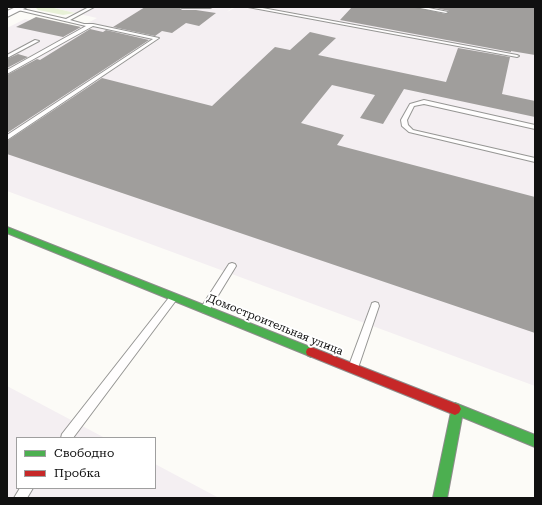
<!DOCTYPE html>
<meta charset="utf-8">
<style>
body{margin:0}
#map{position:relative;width:542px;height:505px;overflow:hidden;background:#fcfbf7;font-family:"Roboto Serif",serif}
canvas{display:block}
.frame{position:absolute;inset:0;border:8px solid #101010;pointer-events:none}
.legend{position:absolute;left:16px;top:437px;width:140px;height:52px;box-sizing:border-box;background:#fff;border:1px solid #9f9f9f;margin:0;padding:5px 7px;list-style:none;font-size:12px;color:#101010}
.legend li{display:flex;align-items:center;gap:8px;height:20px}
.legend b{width:20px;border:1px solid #9f9f9f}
</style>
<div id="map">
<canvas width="542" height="505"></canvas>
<div class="frame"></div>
<ul class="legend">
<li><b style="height:5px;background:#4caf50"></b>Свободно</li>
<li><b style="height:5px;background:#c62828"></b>Пробка</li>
</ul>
</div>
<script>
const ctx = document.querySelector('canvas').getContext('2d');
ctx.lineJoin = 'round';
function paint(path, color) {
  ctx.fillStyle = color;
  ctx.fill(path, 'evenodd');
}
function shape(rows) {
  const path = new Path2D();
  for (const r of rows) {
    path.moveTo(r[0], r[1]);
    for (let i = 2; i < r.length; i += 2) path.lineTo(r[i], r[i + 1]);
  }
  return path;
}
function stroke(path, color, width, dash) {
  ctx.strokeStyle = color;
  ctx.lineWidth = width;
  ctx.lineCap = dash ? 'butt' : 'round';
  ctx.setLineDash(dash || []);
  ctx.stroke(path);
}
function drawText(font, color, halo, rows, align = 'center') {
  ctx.font = font + ' "Roboto Serif",serif';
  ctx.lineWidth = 4;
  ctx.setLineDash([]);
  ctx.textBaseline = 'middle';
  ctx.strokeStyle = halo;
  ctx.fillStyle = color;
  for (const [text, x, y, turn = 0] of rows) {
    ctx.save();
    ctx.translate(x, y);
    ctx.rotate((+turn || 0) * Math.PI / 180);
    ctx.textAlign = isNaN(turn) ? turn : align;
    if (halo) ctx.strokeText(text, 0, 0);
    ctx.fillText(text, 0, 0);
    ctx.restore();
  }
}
paint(shape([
 [49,7,233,7,227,12,236,7,535,7,535,386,7,191,7,28,25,19,74,30,97,18],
 [7,386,105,438,17,438,17,488,155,488,155,464,219,498,7,498]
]), '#f4eff2');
paint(shape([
 [35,7,50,7,75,13,63,15,38,10]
]), '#e8f1d7');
paint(shape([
 [145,7,179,7,182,10,196,10,216,13,199,26,186,23,172,33,162,31,155,36,113,27],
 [352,7,414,7,446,14,449,11,431,7,535,7,535,55,511,51,511,52,340,20],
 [36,17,81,27,63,37,16,27],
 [90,29,103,32,106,30,149,40,7,133,7,75,37,59,40,60],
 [310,32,336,38,318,55,446,82,458,48,510,57,502,94,535,101,535,117,404,89,383,124,360,118,375,95,332,85,301,123,344,135,337,145,535,197,535,333,7,154,7,141,102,78,212,106,275,47,290,50],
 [18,54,28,57,7,68,7,59]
]), '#a09e9c');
const lane = shape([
 [89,7,94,7,70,20,84,24,93,24,159,38,7,140,7,135,153,39,93,26,7,74,7,70,86,26,18,10,18,8,66,19,89,7],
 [180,7,212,7,210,8,182,8,180,7],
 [248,7,257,7,517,55,519,56,517,57,248,7],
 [415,7,424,7,448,12,446,13,415,7],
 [35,40,39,41,7,58,7,55,35,40],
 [424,100,535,125,535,129,424,104,414,106,407,120,408,125,413,130,535,158,535,162,409,132,402,126,401,120,410,104,424,100],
 [232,263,235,264,236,266,208,312,205,313,202,312,201,309,202,306,229,264,232,263],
 [174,294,177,295,178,297,177,299,73,438,61,438,62,434,171,295,174,294],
 [375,302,378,303,379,306,358,368,356,371,353,372,350,371,348,368,371,306,372,303,375,302],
 [20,488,33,488,27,498,14,498,20,488]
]);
const street = shape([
 [16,7,27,7,7,17,7,11,16,7]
]);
const fast = shape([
 [7,227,315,349,316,352,315,355,311,357,307,355,7,233,7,227],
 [455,403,535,435,535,447,462,417,447,498,433,498,451,412,449,409,451,405,455,403]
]);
const jam = shape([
 [311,347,459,405,461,409,459,413,455,415,307,355,306,352,307,349,311,347]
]);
stroke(lane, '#969694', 2);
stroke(street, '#969694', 2);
stroke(fast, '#8d8c8b', 2);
stroke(jam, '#8d8c8b', 2);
paint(lane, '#fffefe');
paint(street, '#fffefe');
paint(fast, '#4caf50');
paint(jam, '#c62828');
drawText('11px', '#101010', '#fff', [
 ["Домостроительная улица",275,325,22]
]);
</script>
